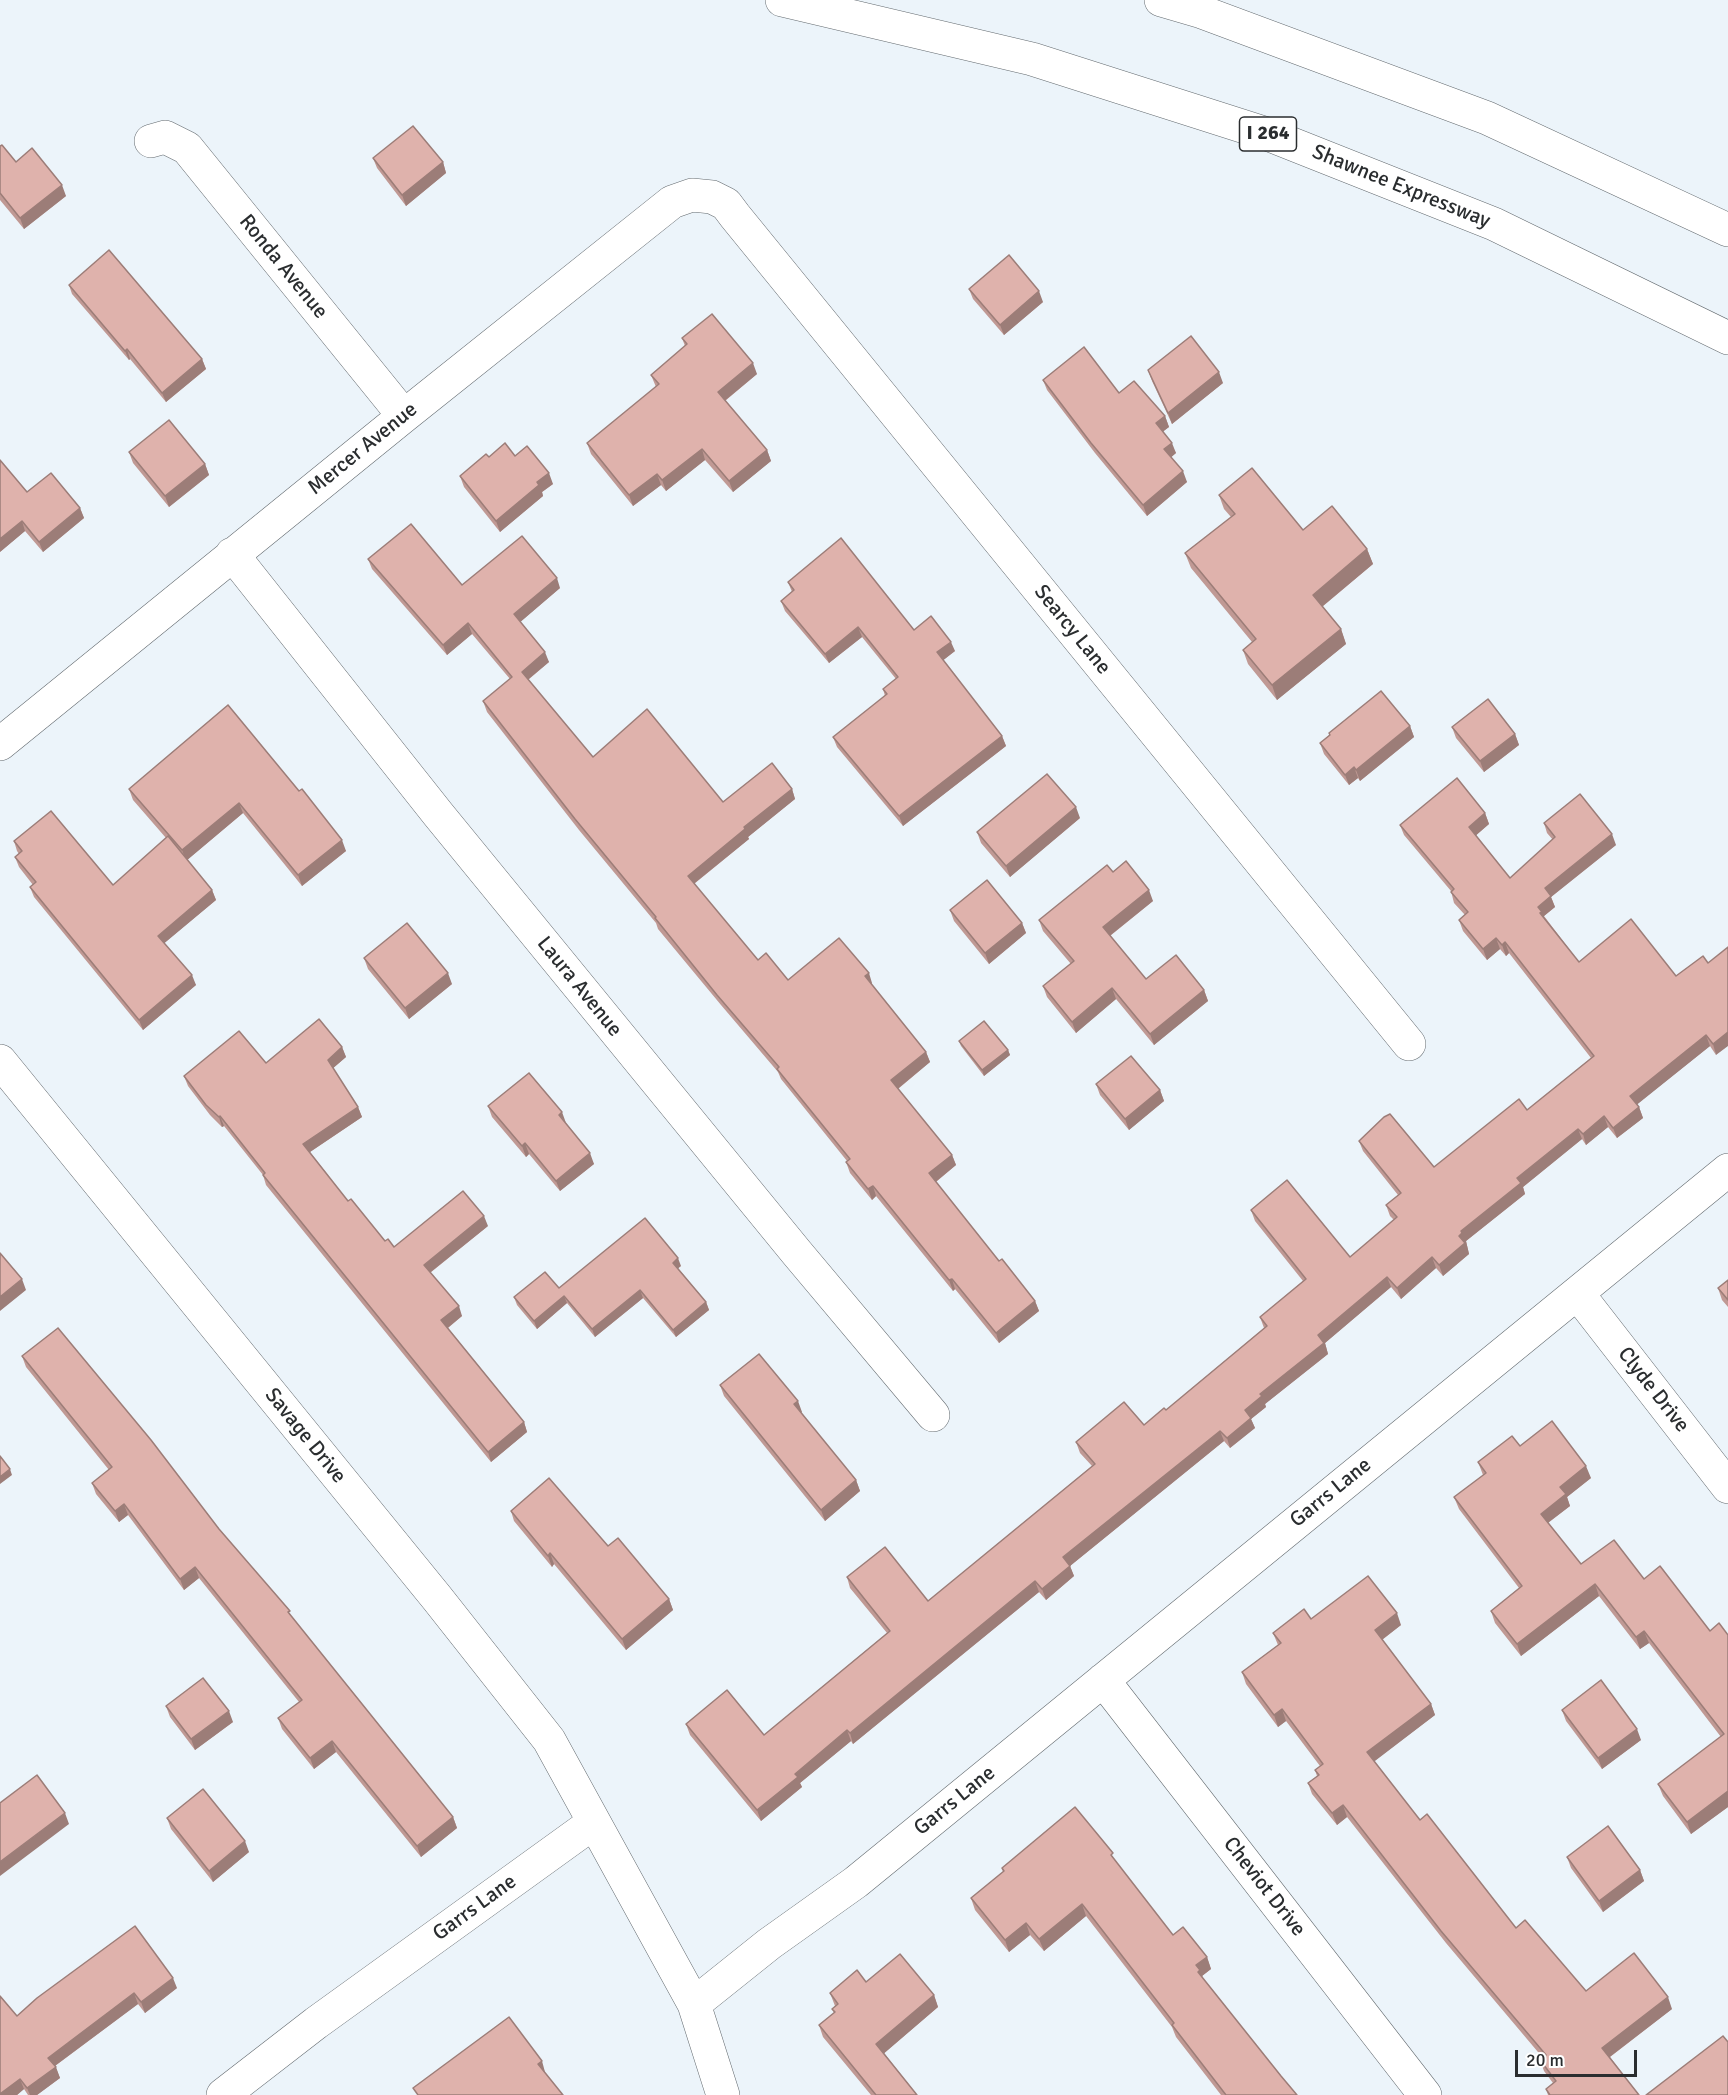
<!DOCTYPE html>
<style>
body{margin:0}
#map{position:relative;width:1728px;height:2095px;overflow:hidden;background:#ecf4fa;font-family:Signika,sans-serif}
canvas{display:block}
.scale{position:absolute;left:1515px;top:2050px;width:122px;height:27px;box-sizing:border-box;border:3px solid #2a2d2f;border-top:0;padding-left:8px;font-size:18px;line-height:21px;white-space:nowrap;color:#2a2d2f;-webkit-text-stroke:4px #fff;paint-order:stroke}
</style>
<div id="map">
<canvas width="1728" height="2095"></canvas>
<div class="scale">20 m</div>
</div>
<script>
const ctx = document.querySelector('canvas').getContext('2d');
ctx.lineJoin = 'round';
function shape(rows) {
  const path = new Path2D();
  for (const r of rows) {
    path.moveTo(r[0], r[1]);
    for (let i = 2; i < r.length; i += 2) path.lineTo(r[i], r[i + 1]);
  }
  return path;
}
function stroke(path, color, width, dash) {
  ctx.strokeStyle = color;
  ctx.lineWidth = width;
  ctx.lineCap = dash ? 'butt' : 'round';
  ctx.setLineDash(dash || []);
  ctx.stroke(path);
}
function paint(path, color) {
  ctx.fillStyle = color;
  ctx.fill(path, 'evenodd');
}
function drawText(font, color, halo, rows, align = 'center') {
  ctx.font = font + ' Signika,sans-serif';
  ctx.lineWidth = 4.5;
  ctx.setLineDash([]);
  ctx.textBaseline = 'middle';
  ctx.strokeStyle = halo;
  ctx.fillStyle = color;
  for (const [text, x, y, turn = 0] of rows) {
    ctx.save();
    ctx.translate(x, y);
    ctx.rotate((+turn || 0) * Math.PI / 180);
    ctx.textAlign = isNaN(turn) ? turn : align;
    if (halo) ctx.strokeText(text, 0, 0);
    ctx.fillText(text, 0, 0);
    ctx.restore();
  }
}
const minor = shape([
 [151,141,165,137,187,148,404,416],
 [232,554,438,814,797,1253,933,1415],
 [0,744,404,416,672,202,692,195,712,197,726,204,735,216,1409,1044],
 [0,1061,437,1598,549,1740,694,2004,723,2095],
 [1578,1294,1728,1487],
 [1103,1680,1425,2095],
 [694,2004,769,1944,856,1882,1728,1170],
 [223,2095,316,2023,593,1823]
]);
const motorway = shape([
 [782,0,1032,59,1267,134,1494,224,1728,338],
 [1161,0,1202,12,1487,118,1728,230]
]);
stroke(minor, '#636a6f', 34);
stroke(motorway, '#636a6f', 34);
stroke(minor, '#fff', 33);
stroke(motorway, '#fff', 33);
paint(shape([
 [0,146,16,162,66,196,24,229,0,200],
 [373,158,443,162,446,173,406,206,377,168],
 [69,285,202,359,206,369,166,402,130,359,129,360,72,294],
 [969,289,1043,302,1004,335,973,299],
 [682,338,757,374,725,401,767,450,771,461,733,492,705,460,666,491,661,485,633,506,591,454,587,443,656,387,651,375,685,346],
 [1148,370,1223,383,1172,424,1152,381],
 [1043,380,1119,393,1165,416,1169,427,1163,431,1176,453,1171,457,1187,482,1147,516,1095,453,1047,390],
 [129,452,205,464,209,475,169,507,133,463],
 [515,456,553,484,542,492,543,496,500,532,464,487,460,476,489,457],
 [27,492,80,508,84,518,43,552,25,531,0,552],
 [1219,495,1303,530,1367,549,1373,564,1322,607,1341,629,1346,644,1277,700,1248,664,1243,650,1252,642,1191,568,1185,553,1231,517,1224,509],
 [368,559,462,585,560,588,520,622,549,662,528,680,593,757,723,802,792,789,795,799,748,837,749,839,694,884,758,960,788,980,872,983,871,984,926,1052,930,1062,898,1089,952,1155,956,1165,936,1182,999,1261,1035,1301,1039,1311,999,1343,955,1289,953,1291,876,1196,872,1200,850,1173,846,1162,847,1161,781,1079,778,1072,721,1005,658,929,656,923,579,830,487,712,483,701,510,679,472,634,447,655,372,569],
 [788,582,914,630,955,651,943,660,1002,736,1006,746,903,826,837,747,833,737,885,696,883,689,896,679,862,637,829,663,785,611,781,601,792,592],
 [228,705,346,851,302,886,243,813,187,860,212,890,216,900,164,943,196,985,143,1030,34,897,30,887,33,885,19,867,15,857,19,854,17,851,14,841,113,885,166,838,133,800,129,789],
 [1410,726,1414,737,1360,781,1358,778,1349,785,1324,754,1320,743,1329,735,1329,733],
 [1452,727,1515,734,1519,745,1484,772,1456,738],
 [1485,813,1489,824,1476,835,1510,878,1553,840,1547,833,1544,823,1616,845,1551,897,1555,907,1544,916,1579,962,1676,976,1703,956,1716,1055,1710,1046,1637,1104,1639,1107,1643,1118,1617,1138,1608,1127,1586,1145,1582,1139,1523,1187,1525,1194,1466,1241,1469,1254,1443,1276,1436,1268,1401,1299,1391,1287,1325,1343,1328,1354,1265,1404,1266,1407,1251,1419,1255,1428,1230,1448,1224,1441,1070,1566,1074,1576,1046,1600,1039,1592,853,1744,851,1741,800,1783,802,1787,761,1821,690,1735,686,1724,764,1735,887,1633,850,1588,847,1577,928,1601,1092,1466,1080,1453,1076,1442,1144,1425,1166,1410,1264,1328,1260,1317,1303,1281,1255,1221,1251,1210,1350,1257,1394,1220,1390,1216,1386,1205,1398,1195,1363,1151,1359,1141,1434,1167,1527,1110,1591,1058,1509,953,1506,956,1500,949,1487,960,1463,931,1459,920,1465,915,1454,903,1451,891,1404,835,1400,825],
 [1080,818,1010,877,981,843,977,832],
 [1113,872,1153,901,1110,936,1146,979,1204,990,1208,1001,1154,1045,1116,999,1076,1033,1047,997,1043,986,1071,964,1043,931,1039,920],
 [950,910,1022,923,1026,933,989,964,954,921],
 [364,958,452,984,409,1019,368,969],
 [959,1041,1008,1050,1010,1055,984,1076,961,1046],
 [342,1047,346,1057,333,1068,358,1107,362,1117,310,1152,348,1201,385,1241,394,1247,488,1226,430,1273,462,1316,448,1328,524,1422,527,1432,491,1462,266,1185,263,1175,224,1126,222,1127,210,1115,188,1086,184,1076,266,1063],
 [1096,1084,1160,1090,1164,1101,1129,1130,1100,1095],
 [488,1106,566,1123,594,1164,560,1191,529,1154,526,1157,492,1117],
 [681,1266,678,1268,706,1302,709,1310,676,1337,643,1298,595,1337,567,1303,537,1329,517,1305,514,1297],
 [1728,1280,1728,1307,1722,1300,1718,1288],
 [22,1356,219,1529,292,1617,453,1817,457,1828,421,1857,336,1752,314,1769,282,1729,278,1718,299,1702,199,1578,184,1590,128,1515,119,1522,96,1494,92,1483,109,1470,26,1367],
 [720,1385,802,1412,800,1413,856,1480,860,1491,825,1521,724,1396],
 [1520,1446,1591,1478,1567,1497,1570,1506,1548,1523,1581,1564,1644,1579,1710,1631,1728,1635,1728,1807,1691,1834,1663,1796,1658,1784,1721,1737,1649,1643,1640,1649,1599,1596,1521,1656,1495,1623,1491,1611,1519,1588,1459,1509,1454,1497,1483,1475,1478,1462],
 [511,1511,608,1546,669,1599,673,1610,626,1650,554,1564,552,1567,514,1521],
 [1311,1619,1401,1625,1382,1640,1431,1704,1435,1715,1374,1761,1420,1820,1516,1928,1586,1991,1672,2009,1610,2057,1639,2095,1548,2095,1546,2089,1553,2083,1544,2071,1540,2060,1543,2058,1446,1943,1347,1817,1337,1825,1312,1794,1308,1783,1317,1776,1315,1770,1320,1766,1286,1721,1278,1727,1246,1684,1242,1672,1278,1645,1273,1633],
 [166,1706,233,1722,195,1750,170,1717],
 [1562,1710,1641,1740,1602,1769,1566,1721],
 [167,1818,249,1852,213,1882,171,1829],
 [1567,1857,1640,1870,1644,1881,1603,1912,1571,1868],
 [1115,1861,1173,1935,1207,1957,1211,1969,1202,1976,1203,1978,1281,2076,1297,2095,1221,2095,1176,2037,1172,2027,1086,1916,1044,1951,1030,1935,1009,1952,975,1910,971,1898,1003,1872,1002,1868],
 [866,1982,934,1995,938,2007,884,2053,917,2095,871,2095,823,2037,819,2025,834,2013,832,2009,835,2006,830,1993],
 [177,1988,145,2013,138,2004,55,2066,60,2078,37,2095,28,2095,24,2089,17,2095,0,2095,17,2016,37,1998]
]), '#c09994');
paint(shape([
 [443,162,446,173,406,206,402,195],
 [62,185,66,196,24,229,20,218],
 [1039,291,1043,302,1004,335,1000,325],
 [127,349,130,359,129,360,125,351],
 [202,359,206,369,166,402,162,393],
 [753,363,757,374,722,403,718,392],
 [1219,372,1223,383,1172,424,1168,413],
 [1165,416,1169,427,1160,434,1156,423],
 [1172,443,1176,453,1168,460,1164,449],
 [702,449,705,460,666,491,662,480],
 [767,450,771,461,733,492,729,481],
 [205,464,209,475,169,507,165,496],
 [1183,471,1187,482,1147,516,1143,505],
 [549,473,553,484,542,492,543,496,500,532,496,521,537,482],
 [657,474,661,485,633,506,629,495],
 [80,508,84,518,43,552,39,542],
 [22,521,25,531,0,552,0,539],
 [1367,549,1373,564,1318,610,1313,595],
 [557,578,560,588,518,624,514,614],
 [468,623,472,634,447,655,443,645],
 [858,627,862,637,829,663,825,654],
 [1341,629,1346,644,1277,700,1272,685],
 [951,642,955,651,941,662,937,652],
 [545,652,549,662,525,682,522,672],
 [1410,726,1414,737,1360,781,1356,770],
 [1515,734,1519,745,1484,772,1480,761],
 [1002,736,1006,746,903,826,899,816],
 [1354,767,1358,778,1349,785,1345,775],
 [792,789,795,799,748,837,749,839,691,886,688,876,744,827],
 [239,803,243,813,186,861,182,850],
 [1076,807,1080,818,1010,877,1006,866],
 [1485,813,1489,824,1473,838,1469,827],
 [1612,834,1616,845,1551,897,1555,907,1544,916,1544,924,1538,907,1545,888],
 [342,840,346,851,302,886,298,875],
 [212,890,216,900,161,946,158,936],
 [1149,890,1153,901,1107,938,1103,927],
 [1022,923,1026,933,989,964,985,953],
 [1496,938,1500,949,1487,960,1483,949],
 [1505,942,1509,953,1506,956,1502,945],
 [448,973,452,984,409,1019,405,1008],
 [869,973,872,983,868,987,865,976],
 [192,975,196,985,143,1030,139,1020],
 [1112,988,1116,999,1076,1033,1072,1022],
 [1204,990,1208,1001,1154,1045,1150,1034],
 [1728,1032,1728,1046,1716,1055,1713,1044],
 [1706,1035,1710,1046,1634,1107,1630,1096],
 [342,1047,346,1057,331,1070,328,1060],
 [1008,1050,1010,1055,984,1076,982,1070],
 [926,1052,930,1062,895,1091,891,1080],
 [1160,1090,1164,1101,1129,1130,1125,1119],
 [358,1107,362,1117,307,1154,303,1144],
 [1639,1107,1643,1118,1617,1138,1613,1128],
 [562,1112,566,1123,559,1115],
 [220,1116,224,1126,222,1127,219,1117],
 [1604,1116,1608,1127,1586,1145,1583,1134],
 [1578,1129,1582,1139,1523,1187,1525,1194,1466,1241,1469,1254,1443,1276,1439,1265,1461,1231,1517,1178],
 [525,1143,529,1154,526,1157,522,1146],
 [590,1153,594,1164,560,1191,556,1181],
 [952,1155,956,1165,933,1184,929,1173],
 [873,1186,876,1196,872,1200,868,1189],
 [484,1216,488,1226,427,1275,424,1265],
 [1432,1257,1436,1268,1401,1299,1397,1288],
 [678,1258,681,1266,676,1270,673,1263],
 [1387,1277,1391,1287,1325,1343,1328,1354,1265,1404,1266,1407,1251,1419,1255,1428,1230,1448,1227,1438,1245,1410,1318,1335],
 [22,1279,26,1290,0,1311,0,1297],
 [952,1279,955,1289,953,1291,949,1280],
 [640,1290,643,1298,595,1337,592,1329],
 [564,1296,567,1303,537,1329,534,1321],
 [1035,1301,1039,1311,999,1343,996,1333],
 [706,1302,709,1310,676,1337,673,1330],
 [459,1306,462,1316,445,1330,441,1320],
 [798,1401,802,1412,797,1415,794,1404],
 [524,1422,527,1432,491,1462,488,1452],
 [1220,1431,1224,1441,1070,1566,1074,1576,1046,1600,1042,1589,1063,1557],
 [1586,1466,1591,1478,1567,1497,1570,1506,1545,1525,1541,1514,1560,1487],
 [10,1469,12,1475,0,1484,0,1477],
 [856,1480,860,1491,825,1521,821,1510],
 [124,1504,128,1515,119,1522,115,1511],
 [550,1553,554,1564,552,1567,548,1556],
 [195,1567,199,1578,184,1590,180,1579],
 [1035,1581,1039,1592,853,1744,850,1733],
 [1595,1584,1599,1596,1521,1656,1517,1644],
 [669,1599,673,1610,626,1650,622,1639],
 [1397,1613,1401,1625,1379,1642,1375,1630],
 [1644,1631,1649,1643,1640,1649,1636,1637],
 [1431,1704,1435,1715,1371,1764,1367,1752],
 [1282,1709,1286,1721,1278,1727,1274,1715],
 [229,1711,233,1722,195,1750,191,1739],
 [1637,1729,1641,1740,1602,1769,1598,1758],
 [847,1730,851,1741,800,1783,802,1787,761,1821,757,1810,795,1774],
 [332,1741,336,1752,314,1769,310,1758],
 [1728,1791,1728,1807,1691,1834,1687,1822],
 [1343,1805,1347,1817,1337,1825,1332,1813],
 [65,1813,69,1824,0,1876,0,1862],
 [453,1817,457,1828,421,1857,417,1846],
 [245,1841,249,1852,213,1882,209,1871],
 [1640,1870,1644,1881,1603,1912,1599,1901],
 [1082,1904,1086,1916,1044,1951,1039,1939],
 [1026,1923,1030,1935,1009,1952,1005,1940],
 [1207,1957,1211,1969,1202,1976,1204,1982,1202,1984,1196,1965],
 [173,1978,177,1988,145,2013,141,2002],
 [134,1993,138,2004,52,2068,48,2058],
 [934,1995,938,2007,881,2056,876,2044],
 [1668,1997,1672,2009,1607,2059,1602,2048],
 [542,2061,545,2072,542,2074,538,2064],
 [56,2067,60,2078,37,2095,30,2095,27,2088],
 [20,2079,24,2089,17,2095,0,2095,0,2094]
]), '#9c7d78');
const building = shape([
 [413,126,443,162,402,195,373,158,413,126],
 [2,145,16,162,32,148,62,185,20,218,0,193,0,146,2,145],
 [109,250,202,359,162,393,127,349,125,351,69,285,109,250],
 [1009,255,1039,291,1000,325,969,289,1009,255],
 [712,314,753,363,718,392,767,450,729,481,702,449,662,480,657,474,629,495,587,443,659,384,651,375,687,344,682,338,712,314],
 [1191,336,1219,372,1168,413,1148,370,1191,336],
 [1084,347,1119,393,1134,381,1165,416,1156,423,1172,443,1164,449,1183,471,1143,505,1091,443,1043,380,1084,347],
 [169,420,205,464,165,496,129,452,169,420],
 [505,443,515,456,527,446,549,473,537,482,539,485,496,521,460,476,486,454,489,457,505,443],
 [0,460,27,492,51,473,80,508,39,542,22,521,0,539,0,460],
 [1252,468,1303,530,1332,506,1367,549,1313,595,1341,629,1272,685,1243,650,1256,639,1185,553,1235,514,1219,495,1252,468],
 [411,524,462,585,522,536,557,578,514,614,545,652,522,672,593,757,647,709,723,802,772,763,792,789,744,827,745,829,688,876,758,960,766,953,788,980,839,938,869,973,865,976,926,1052,891,1080,952,1155,929,1173,999,1261,1002,1259,1035,1301,996,1333,952,1279,949,1280,873,1186,868,1189,846,1162,850,1159,777,1069,779,1067,717,995,655,918,656,917,575,819,483,701,512,677,468,623,443,645,368,559,411,524],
 [841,538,914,630,931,616,951,642,937,652,1002,736,899,816,833,737,887,694,883,689,898,677,858,627,825,654,781,601,794,590,788,582,841,538],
 [1381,691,1410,726,1356,770,1354,767,1345,775,1320,743,1330,735,1329,733,1381,691],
 [1488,699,1515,734,1480,761,1452,727,1488,699],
 [228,705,299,791,302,789,342,840,298,875,239,803,182,850,129,789,228,705],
 [1047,774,1076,807,1006,866,977,832,1047,774],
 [1457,778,1485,813,1469,827,1510,878,1555,837,1544,823,1580,794,1612,834,1545,888,1551,896,1538,907,1542,912,1540,913,1579,962,1631,919,1676,976,1703,956,1708,963,1728,947,1728,1032,1713,1044,1706,1035,1630,1096,1639,1107,1613,1128,1604,1116,1583,1134,1578,1129,1517,1178,1521,1183,1461,1231,1462,1233,1459,1236,1465,1243,1439,1265,1432,1257,1397,1288,1387,1277,1318,1335,1324,1343,1260,1394,1262,1396,1245,1410,1251,1418,1227,1438,1220,1431,1063,1557,1070,1566,1042,1589,1035,1581,850,1733,847,1730,795,1774,798,1777,757,1810,686,1724,727,1690,764,1735,890,1631,847,1577,885,1547,928,1601,1095,1464,1076,1442,1124,1402,1144,1425,1164,1408,1166,1410,1267,1326,1260,1317,1306,1279,1251,1210,1287,1180,1350,1257,1397,1217,1386,1205,1401,1193,1359,1141,1384,1117,1390,1114,1434,1167,1519,1099,1527,1110,1594,1056,1505,942,1502,945,1496,938,1483,949,1459,920,1468,912,1451,892,1454,889,1400,825,1457,778],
 [51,811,113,885,168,836,212,890,158,936,192,975,139,1020,30,887,36,882,15,857,22,851,14,841,51,811],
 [1126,861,1149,890,1103,927,1146,979,1176,955,1204,990,1150,1034,1112,988,1072,1022,1043,986,1074,961,1039,920,1107,865,1113,872,1126,861],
 [987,880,1022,923,985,953,950,910,987,880],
 [407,923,448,973,405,1008,364,958,407,923],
 [319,1019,342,1047,328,1060,358,1107,303,1144,348,1201,351,1199,385,1241,388,1239,394,1247,463,1191,484,1216,424,1265,459,1306,441,1320,524,1422,488,1452,263,1175,265,1173,220,1116,219,1117,206,1105,184,1076,239,1031,266,1063,319,1019],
 [984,1021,1008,1050,982,1070,959,1041,984,1021],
 [1131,1056,1160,1090,1125,1119,1096,1084,1131,1056],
 [529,1073,562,1112,559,1115,590,1153,556,1181,525,1143,522,1146,488,1106,529,1073],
 [645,1218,678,1258,673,1263,706,1302,673,1330,640,1290,592,1329,564,1296,534,1321,514,1297,545,1272,559,1288,645,1218],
 [0,1253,22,1279,0,1297,0,1253],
 [1728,1280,1728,1300,1718,1288,1728,1280],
 [58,1328,151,1440,219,1529,290,1611,288,1612,453,1817,417,1846,332,1741,310,1758,278,1718,302,1700,195,1567,180,1579,124,1504,115,1511,92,1483,112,1467,22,1356,58,1328],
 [759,1354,798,1401,794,1404,856,1480,821,1510,720,1385,759,1354],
 [1552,1421,1586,1466,1560,1487,1566,1494,1541,1514,1581,1564,1614,1540,1644,1579,1660,1566,1710,1631,1719,1623,1728,1635,1728,1791,1687,1822,1658,1784,1724,1734,1644,1631,1636,1637,1595,1584,1517,1644,1491,1611,1522,1586,1454,1497,1486,1473,1478,1462,1512,1436,1520,1446,1552,1421],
 [0,1456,10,1469,0,1477,0,1456],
 [549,1478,608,1546,618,1538,669,1599,622,1639,550,1553,548,1556,511,1511,549,1478],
 [1368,1576,1397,1613,1375,1630,1431,1704,1367,1752,1420,1820,1427,1814,1516,1928,1525,1920,1586,1991,1634,1953,1668,1997,1602,2048,1639,2095,1550,2095,1546,2089,1556,2081,1540,2060,1546,2055,1441,1931,1343,1805,1332,1813,1308,1783,1319,1775,1315,1770,1323,1764,1282,1709,1274,1715,1242,1672,1281,1643,1273,1633,1304,1609,1311,1619,1368,1576],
 [203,1678,229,1711,191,1739,166,1706,203,1678],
 [1601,1680,1637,1729,1598,1758,1562,1710,1601,1680],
 [37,1775,65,1813,0,1862,0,1803,37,1775],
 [203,1789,245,1841,209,1871,167,1818,203,1789],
 [1075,1807,1113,1853,1111,1855,1173,1935,1183,1927,1207,1957,1196,1965,1200,1970,1198,1972,1281,2076,1297,2095,1226,2095,1172,2025,1174,2023,1082,1904,1039,1939,1026,1923,1005,1940,971,1898,1004,1871,1002,1868,1075,1807],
 [1608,1826,1640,1870,1599,1901,1567,1857,1608,1826],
 [135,1926,173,1978,141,2002,134,1993,48,2058,56,2067,27,2088,20,2079,0,2094,0,1996,17,2016,37,1998,135,1926],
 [900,1954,934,1995,876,2044,917,2095,876,2095,819,2025,835,2012,832,2009,838,2004,830,1993,857,1970,866,1982,900,1954],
 [509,2017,542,2061,538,2064,563,2095,418,2095,413,2088,509,2017],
 [1723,2036,1728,2042,1728,2094,1727,2095,1646,2095,1723,2036]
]);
paint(building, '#dfb2ac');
stroke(building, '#9c7d78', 1.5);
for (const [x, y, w] of [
 [1268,134,57]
]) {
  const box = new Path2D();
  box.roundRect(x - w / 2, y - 17, w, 34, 4.5);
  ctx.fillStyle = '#fff';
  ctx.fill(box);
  stroke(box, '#2a2d2f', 1.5);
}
drawText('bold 20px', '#2a2d2f', null, [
 ["I 264",1268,134]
]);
drawText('21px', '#2a2d2f', '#fff', [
 ["Shawnee Expressway",1401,187,22],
 ["Ronda Avenue",283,267,51],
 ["Mercer Avenue",363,449,-39],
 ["Searcy Lane",1072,630,51],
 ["Laura Avenue",579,987,51],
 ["Clyde Drive",1653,1390,52],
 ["Savage Drive",305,1436,51],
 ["Garrs Lane",1331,1493,-39],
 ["Garrs Lane",955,1801,-39],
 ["Cheviot Drive",1264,1887,52],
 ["Garrs Lane",475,1908,-36]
]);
</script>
